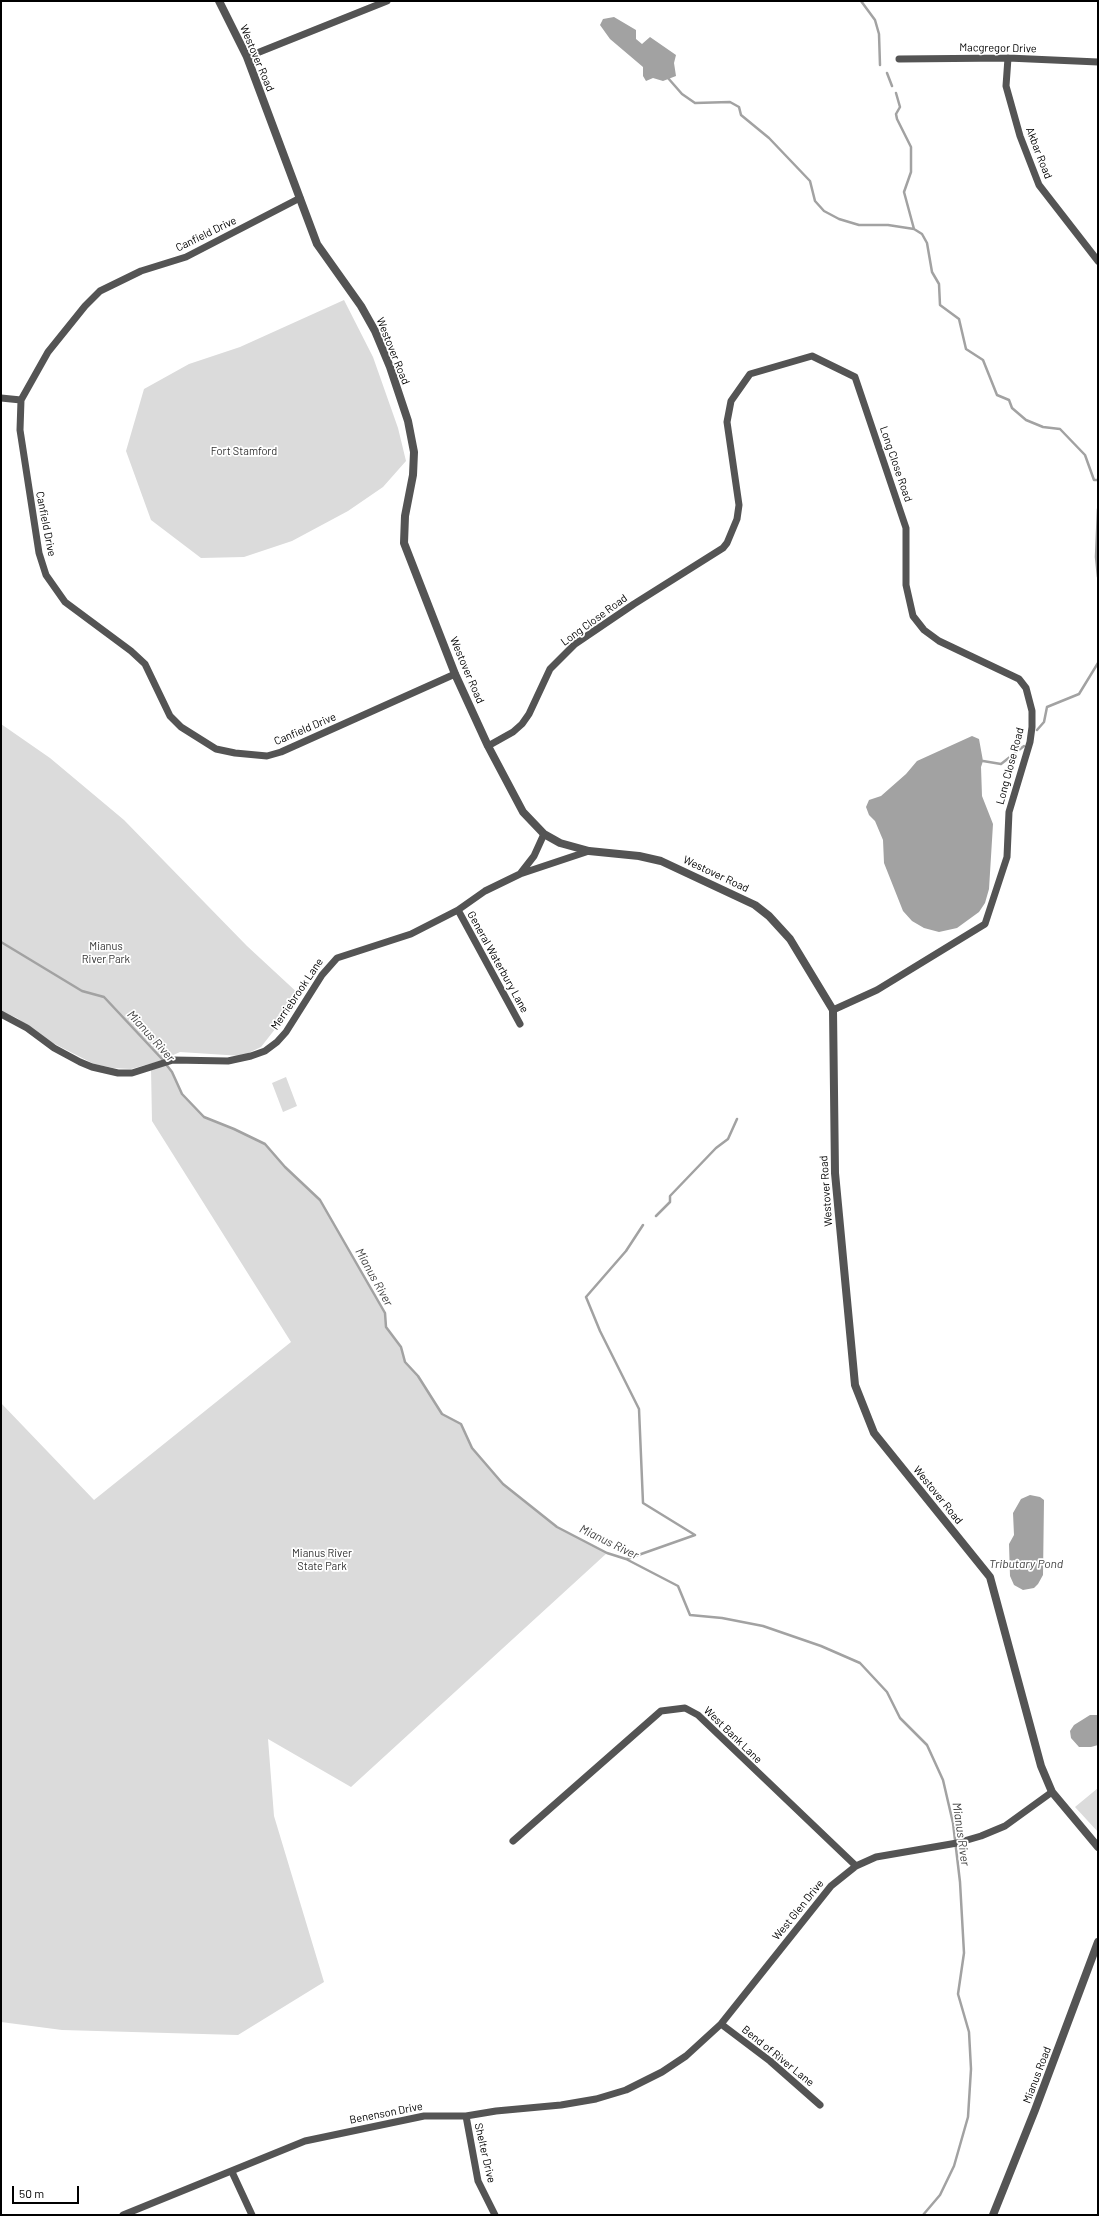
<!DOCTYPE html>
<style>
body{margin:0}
#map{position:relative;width:1099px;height:2216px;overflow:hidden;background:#fff;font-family:Barlow,sans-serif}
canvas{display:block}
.frame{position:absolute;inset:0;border:2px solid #000;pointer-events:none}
.scale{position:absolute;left:12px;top:2186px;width:67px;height:18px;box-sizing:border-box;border:2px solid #000;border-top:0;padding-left:5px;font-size:12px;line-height:14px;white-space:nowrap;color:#000;-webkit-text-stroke:3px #fff;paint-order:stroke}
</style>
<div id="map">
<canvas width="1099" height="2216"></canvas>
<div class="frame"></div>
<div class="scale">50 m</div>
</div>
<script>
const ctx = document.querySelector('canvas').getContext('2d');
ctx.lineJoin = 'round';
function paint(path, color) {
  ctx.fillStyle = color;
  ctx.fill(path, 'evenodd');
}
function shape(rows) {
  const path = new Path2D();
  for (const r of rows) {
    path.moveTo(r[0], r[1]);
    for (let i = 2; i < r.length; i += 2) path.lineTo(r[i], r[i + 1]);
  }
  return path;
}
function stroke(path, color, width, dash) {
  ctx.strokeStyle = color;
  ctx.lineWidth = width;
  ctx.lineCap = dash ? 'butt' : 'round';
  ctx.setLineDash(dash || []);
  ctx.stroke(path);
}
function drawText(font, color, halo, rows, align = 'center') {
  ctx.font = font + ' Barlow,sans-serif';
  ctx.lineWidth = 3.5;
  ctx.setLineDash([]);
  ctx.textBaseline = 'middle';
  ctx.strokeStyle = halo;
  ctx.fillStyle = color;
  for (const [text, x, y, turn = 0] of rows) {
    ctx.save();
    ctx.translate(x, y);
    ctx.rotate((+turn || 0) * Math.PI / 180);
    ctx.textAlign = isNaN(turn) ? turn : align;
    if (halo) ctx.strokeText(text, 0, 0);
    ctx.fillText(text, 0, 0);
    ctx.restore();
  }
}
paint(shape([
 [344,300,373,357,398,428,406,461,383,487,348,511,292,541,244,557,201,558,151,520,126,451,144,389,189,364,240,347],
 [1,724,50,758,124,820,247,946,301,996,261,1047,242,1056,180,1052,162,1060,172,1072,182,1094,204,1117,234,1129,265,1144,285,1167,320,1200,385,1313,386,1327,401,1347,405,1362,418,1376,442,1414,461,1424,472,1448,503,1484,557,1527,607,1553,351,1787,268,1739,274,1816,324,1982,238,2035,62,2030,1,2022,1,1403,94,1500,291,1342,152,1121,151,1068,160,1061,131,1069,113,1068,94,1064,45,1039,17,1018,1,1011],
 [286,1077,297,1106,283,1112,272,1083],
 [1098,1788,1098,1832,1075,1807]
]), '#dbdbdb');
paint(shape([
 [614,17,636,30,636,39,642,44,650,37,676,55,674,63,676,76,663,81,653,78,646,81,643,76,643,67,610,39,600,25,603,19],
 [972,736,979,739,983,761,981,767,982,796,993,824,989,889,985,903,979,912,957,928,939,932,924,928,912,921,903,911,884,863,883,840,875,821,869,815,866,807,869,800,881,796,906,774,917,761],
 [1030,1495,1040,1497,1044,1500,1043,1575,1038,1584,1034,1588,1023,1590,1014,1585,1010,1576,1009,1544,1014,1535,1013,1513,1021,1499],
 [1090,1715,1098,1715,1098,1745,1091,1747,1079,1747,1071,1738,1070,1731,1074,1725]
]), '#a2a2a2');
stroke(shape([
 [861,1,875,20,879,34,880,65],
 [887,73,892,86],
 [668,78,682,94,695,103,730,102,739,107,741,115,769,138,810,181,815,201,824,211,839,219,859,225,888,225,914,229,922,234,927,243,932,272,939,284,940,305,959,319,966,349,983,360,997,395,1009,400,1012,408,1026,420,1043,427,1060,429,1085,455,1094,480,1098,480],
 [896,93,900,107,896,114,897,119,911,147,911,172,904,192,914,229],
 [1098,509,1096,557,1098,577],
 [1037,730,1044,722,1047,707,1079,694,1098,663],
 [983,761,1001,764,1024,746],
 [1,942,82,991,104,997,162,1059,172,1072,182,1094,204,1117,234,1129,265,1144,285,1167,320,1200,385,1313,386,1327,401,1347,405,1362,418,1376,442,1414,461,1424,472,1448,503,1484,557,1527,607,1553,626,1559,678,1586,690,1615,722,1618,763,1626,821,1646,860,1663,887,1692,900,1718,927,1745,943,1780,953,1823,960,1882,964,1953,958,1994,969,2032,971,2069,968,2117,954,2166,940,2195,923,2215],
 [656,1216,670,1202,670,1196,716,1148,728,1139,737,1119],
 [627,1559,695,1535,643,1503,639,1409,600,1331,586,1297,626,1251,643,1225]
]), '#a2a2a2', 2.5);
stroke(shape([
 [247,57,387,1],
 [1008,58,1006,86,1020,136,1039,185,1098,261],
 [899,59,1008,58,1098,62],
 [300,198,186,257,141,271,100,291,85,306,48,352,21,400,20,430,39,553,46,575,65,602,131,651,145,664,170,716,181,727,216,749,235,753,267,756,281,752,455,674],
 [1,398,21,400],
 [488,746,513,732,522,724,529,714,550,669,575,644,634,604,723,548,727,543,737,519,739,505,727,422,731,401,750,374,812,356,855,377,906,528,906,585,913,616,924,630,939,641,1019,679,1026,688,1032,711,1032,727,1030,742,1009,812,1007,857,985,924,877,990,833,1010],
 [520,874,589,851],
 [458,910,520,1024],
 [1,1014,27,1028,54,1048,80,1062,92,1067,118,1073,132,1073,173,1060,228,1061,251,1056,265,1051,277,1042,286,1032,322,975,337,958,411,934,458,910,485,891,520,874,534,856,544,834],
 [513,1841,661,1711,685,1708,698,1715,856,1866],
 [721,2024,770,2061,820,2105],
 [466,2116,478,2181,495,2215],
 [232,2172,252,2215],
 [123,2215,305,2141,424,2116,466,2116,496,2111,561,2105,596,2099,626,2090,662,2072,686,2056,721,2024,831,1886,856,1866,876,1857,957,1843,981,1836,1005,1826,1052,1792]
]), '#545454', 7);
stroke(shape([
 [219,1,247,57,317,244,361,306,375,331,390,367,408,421,414,452,413,475,405,516,404,543,455,674,488,746,523,812,544,834,560,843,589,851,639,856,661,861,755,905,769,916,790,939,833,1010,835,1173,855,1385,874,1433,990,1577,1041,1766,1052,1792,1098,1847],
 [993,2215,1035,2110,1098,1942]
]), '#545454', 8);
drawText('11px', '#000', '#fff', [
 ["Macgregor Drive",998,48,1],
 ["Westover Road",257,58,67],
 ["Akbar Road",1039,153,69],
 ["Canfield Drive",206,234,-26],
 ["Westover Road",393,351,68],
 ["Long Close Road",896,464,71],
 ["Canfield Drive",46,524,79],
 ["Long Close Road",594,620,-36],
 ["Westover Road",467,670,67],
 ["Canfield Drive",305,729,-23],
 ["Long Close Road",1010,766,-75],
 ["Westover Road",716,874,25],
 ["General Waterbury Lane",498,962,61],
 ["Merriebrook Lane",297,994,-56],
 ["Westover Road",826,1191,-94],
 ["Westover Road",938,1495,51],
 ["West Bank Lane",733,1735,44],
 ["West Glen Drive",798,1910,-51],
 ["Bend of River Lane",778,2056,39],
 ["Mianus Road",1037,2075,-69],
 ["Benenson Drive",386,2113,-11],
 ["Shelter Drive",485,2153,77]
]);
drawText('11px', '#323232', '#fff', [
 ["Fort Stamford",244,451],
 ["Mianus",106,946],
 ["River Park",106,959],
 ["Mianus River",322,1553],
 ["State Park",322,1566]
]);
drawText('italic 12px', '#434343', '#fff', [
 ["Mianus River",151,1036,48],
 ["Mianus River",374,1277,61],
 ["Mianus River",609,1542,26],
 ["Tributary Pond",1026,1564],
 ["Mianus River",961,1834,82]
]);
</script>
